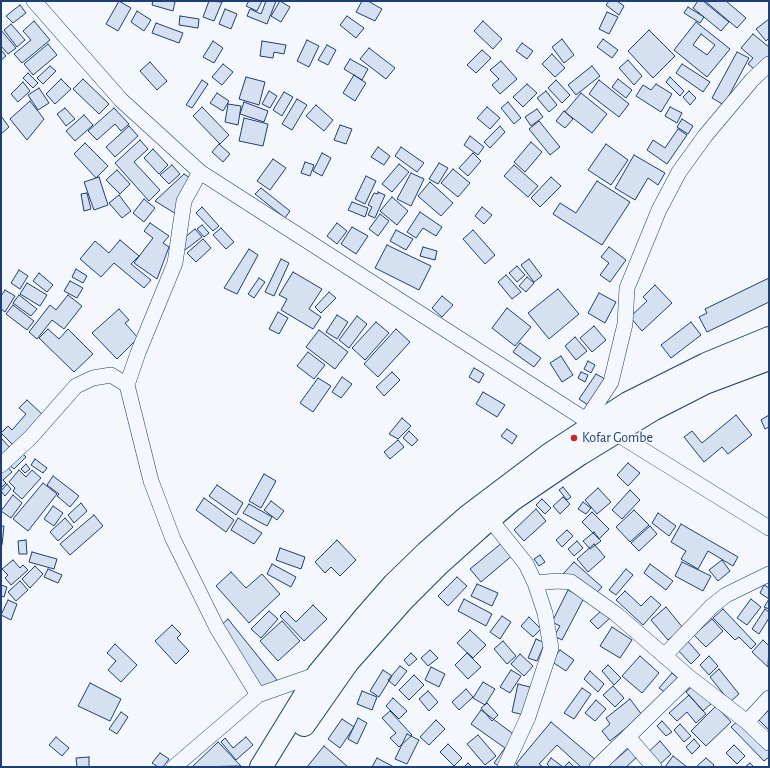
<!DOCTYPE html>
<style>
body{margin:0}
#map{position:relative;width:770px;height:768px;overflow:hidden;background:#f4f7fb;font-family:"Alegreya Sans",sans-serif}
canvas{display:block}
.frame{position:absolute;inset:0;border:2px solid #1d3f73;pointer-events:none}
</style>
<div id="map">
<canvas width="770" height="768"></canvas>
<div class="frame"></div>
</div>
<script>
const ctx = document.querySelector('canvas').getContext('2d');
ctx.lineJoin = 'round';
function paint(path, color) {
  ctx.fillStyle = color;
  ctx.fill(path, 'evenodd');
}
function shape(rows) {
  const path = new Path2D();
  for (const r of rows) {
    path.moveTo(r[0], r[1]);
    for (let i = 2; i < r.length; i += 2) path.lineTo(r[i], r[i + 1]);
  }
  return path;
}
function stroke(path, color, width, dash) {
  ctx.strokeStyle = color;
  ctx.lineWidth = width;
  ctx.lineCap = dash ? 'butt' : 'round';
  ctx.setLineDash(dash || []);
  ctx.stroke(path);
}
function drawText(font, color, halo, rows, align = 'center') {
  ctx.font = font + ' "Alegreya Sans",sans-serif';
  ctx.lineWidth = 3;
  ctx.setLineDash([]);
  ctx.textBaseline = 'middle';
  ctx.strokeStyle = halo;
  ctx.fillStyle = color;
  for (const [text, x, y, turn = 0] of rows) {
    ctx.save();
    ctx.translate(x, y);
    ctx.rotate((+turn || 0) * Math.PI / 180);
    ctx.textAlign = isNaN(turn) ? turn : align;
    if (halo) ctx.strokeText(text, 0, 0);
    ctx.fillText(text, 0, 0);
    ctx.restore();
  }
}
const building = shape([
 [119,1,131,8,118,31,106,24,119,1],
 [153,1,173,1,175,2,173,11,152,5,153,1],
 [209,1,222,2,214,21,203,17,209,1],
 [249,1,262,1,257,11,246,6,249,1],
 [266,1,276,1,267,24,247,16,250,9,261,14,266,1],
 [280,1,290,7,281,22,271,16,280,1],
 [362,1,368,1,382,9,375,21,356,12,362,1],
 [609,1,617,1,624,6,619,15,606,5,609,1],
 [698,1,703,1,729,22,721,31,693,8,698,1],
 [705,1,726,1,746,18,737,28,705,1],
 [20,5,26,13,13,23,6,16,20,5],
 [688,7,704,17,700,23,684,13,688,7],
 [225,9,237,14,231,29,219,24,225,9],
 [137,11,151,20,144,31,131,22,137,11],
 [607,12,618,17,609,34,599,29,607,12],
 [180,16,199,19,198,28,179,25,180,16],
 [347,16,364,28,356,38,340,25,347,16],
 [769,19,769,38,766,41,756,29,769,19],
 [34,21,50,40,22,63,14,54,31,40,23,31,34,21],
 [483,21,502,39,493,49,474,31,483,21],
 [696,22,730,49,707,77,674,50,696,22],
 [701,34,715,45,707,55,693,45,701,34],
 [156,23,183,33,179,43,152,33,156,23],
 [11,24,25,40,17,47,4,30,11,24],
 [1,30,16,48,8,54,1,46,1,30],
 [649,30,675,56,653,78,628,51,649,30],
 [753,34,769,47,769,59,758,72,748,64,753,58,741,48,753,34],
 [562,39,574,55,564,63,552,47,562,39],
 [603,39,618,50,612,58,597,47,603,39],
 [307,40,319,46,309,67,297,61,307,40],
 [213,41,223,48,214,63,203,57,213,41],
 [262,41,286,45,284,54,274,52,273,58,260,56,262,41],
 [522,43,533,51,527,59,516,51,522,43],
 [48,44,57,55,33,75,24,64,48,44],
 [327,45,336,50,328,65,318,60,327,45],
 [369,48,395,68,386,79,360,59,369,48],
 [1,50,6,56,1,60,1,50],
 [482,50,491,58,476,73,467,65,482,50],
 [737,52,749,58,724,105,712,98,737,52],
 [552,54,565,68,555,77,542,64,552,54],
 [350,59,368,69,362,80,344,69,350,59],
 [628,60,642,76,634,85,619,68,628,60],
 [501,61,517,79,500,94,492,85,499,79,490,70,501,61],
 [150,62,167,81,157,90,140,71,150,62],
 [223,64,233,72,222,85,212,77,223,64],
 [682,64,710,82,703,92,676,73,682,64],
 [50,66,56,71,43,84,37,78,50,66],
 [592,66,600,76,576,95,568,85,592,66],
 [28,73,38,83,33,88,23,78,28,73],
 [354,75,366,83,355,101,343,93,354,75],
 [246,77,265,82,259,105,239,99,246,77],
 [670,77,684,91,680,96,666,82,670,77],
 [61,79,71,89,55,104,46,94,61,79],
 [83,79,109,104,99,114,73,89,83,79],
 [618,79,632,90,626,98,612,87,618,79],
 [202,80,208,84,192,108,186,105,202,80],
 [556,80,570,95,562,103,548,88,556,80],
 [599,80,629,104,619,117,589,94,599,80],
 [23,82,30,91,18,102,11,94,23,82],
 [527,84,537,93,523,107,513,97,527,84],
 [656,84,672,94,661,112,636,96,643,85,651,90,656,84],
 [39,88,49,103,38,110,28,95,39,88],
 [269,91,277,96,270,108,262,104,269,91],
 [546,91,557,105,549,112,537,98,546,91],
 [689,91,696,98,690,105,683,97,689,91],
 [284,92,293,97,282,116,273,110,284,92],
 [217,93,229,101,223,111,210,103,217,93],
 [581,93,607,114,592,133,565,112,581,93],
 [297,99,307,105,292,130,282,124,297,99],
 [30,101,44,119,27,140,10,119,30,101],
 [244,102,268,111,264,122,240,114,244,102],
 [508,102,521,118,514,124,501,108,508,102],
 [228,104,241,106,238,125,225,122,228,104],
 [316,105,333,120,324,131,306,116,316,105],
 [202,107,229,135,220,144,193,116,202,107],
 [487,107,500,118,490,129,477,118,487,107],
 [670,107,682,113,677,123,665,116,670,107],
 [65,108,75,119,66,126,57,114,65,108],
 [114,108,129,124,121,131,115,124,97,140,88,131,114,108],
 [537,109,543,117,531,126,525,117,537,109],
 [564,111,573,119,565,128,556,121,564,111],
 [84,115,93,125,75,141,66,131,84,115],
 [1,116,9,127,1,134,1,116],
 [244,118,268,124,263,146,239,141,244,118],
 [682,119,693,126,688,134,677,127,682,119],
 [539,121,560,147,550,155,529,129,539,121],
 [340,125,352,129,346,144,334,140,340,125],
 [129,126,138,136,115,157,106,147,129,126],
 [500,126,505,132,490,148,484,142,500,126],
 [678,129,687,135,667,164,647,150,653,140,665,148,678,129],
 [470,136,484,147,478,155,464,145,470,136],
 [140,140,148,149,134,162,160,190,149,201,115,163,140,140],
 [531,142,542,152,525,172,514,162,531,142],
 [85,143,108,166,96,178,74,154,85,143],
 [219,144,230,154,223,162,212,152,219,144],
 [606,144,628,160,611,185,588,170,606,144],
 [378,147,390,156,384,165,371,157,378,147],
 [401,147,424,163,417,172,395,156,401,147],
 [153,149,168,165,159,174,144,158,153,149],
 [322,153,331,158,322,176,313,171,322,153],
 [473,153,481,161,468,176,459,168,473,153],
 [634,155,665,173,658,185,648,178,635,200,615,188,634,155],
 [273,159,286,168,270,190,257,181,273,159],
 [305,162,314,165,310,176,301,173,305,162],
 [439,163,448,168,438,184,429,179,439,163],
 [399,164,409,172,392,192,382,184,399,164],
 [172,165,180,174,169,184,160,175,172,165],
 [514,165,538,186,528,197,504,176,514,165],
 [453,169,470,183,458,197,441,183,453,169],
 [117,170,130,184,120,194,106,180,117,170],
 [411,173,424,179,411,206,397,199,411,173],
 [184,174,193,180,176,214,155,201,184,174],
 [366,176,376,181,365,204,355,199,366,176],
 [99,177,108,205,94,210,84,182,99,177],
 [551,177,561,186,540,207,531,198,551,177],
 [597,181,630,202,602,245,553,214,560,203,576,213,597,181],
 [430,182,453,203,441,216,418,196,430,182],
 [261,188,290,211,285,218,255,194,261,188],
 [378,192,385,195,375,218,368,215,372,207,368,205,374,193,378,194,378,192],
 [87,193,91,209,84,211,81,194,87,193],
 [119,195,131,211,122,218,109,203,119,195],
 [392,197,408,211,397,225,380,211,392,197],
 [144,199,155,208,144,222,133,213,144,199],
 [352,202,368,208,365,217,348,210,352,202],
 [202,207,219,226,213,231,196,213,202,207],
 [482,207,492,215,484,224,475,216,482,207],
 [420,212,442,227,436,236,423,228,416,238,407,232,420,212],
 [380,214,389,221,378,236,369,229,380,214],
 [150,223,169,236,163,243,169,247,157,279,134,263,153,238,144,231,150,223],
 [337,223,347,231,337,244,327,236,337,223],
 [202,225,209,233,204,237,197,229,202,225],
 [352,227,368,236,356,254,341,244,352,227],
 [221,228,234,242,226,249,213,235,221,228],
 [195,229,202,237,185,250,179,242,195,229],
 [396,230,413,239,406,250,390,241,396,230],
 [473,230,495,255,485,264,463,239,473,230],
 [203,239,211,248,196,262,187,253,203,239],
 [120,240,139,256,131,264,151,280,144,288,114,263,101,277,80,259,95,241,109,253,120,240],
 [387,245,431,266,419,290,375,268,387,245],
 [423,247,437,251,435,260,420,256,423,247],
 [609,247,626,260,610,282,600,275,609,263,601,257,609,247],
 [249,249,258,255,237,294,224,288,249,249],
 [281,259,289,263,274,296,265,292,281,259],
 [529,259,542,276,534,282,521,265,529,259],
 [517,266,525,275,517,282,509,273,517,266],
 [76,269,87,276,83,283,72,277,76,269],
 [19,270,28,276,20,289,11,283,19,270],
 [293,272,322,289,309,309,321,317,313,329,281,310,287,299,279,295,293,272],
 [39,273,53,285,47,292,33,281,39,273],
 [506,275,521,292,512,299,498,282,506,275],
 [527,277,534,283,526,292,519,286,527,277],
 [259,278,265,282,254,298,248,294,259,278],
 [769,278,769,302,707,332,699,317,707,313,705,309,769,278],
 [70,281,83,288,77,298,64,291,70,281],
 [27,283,47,295,40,306,20,294,27,283],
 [655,285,672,303,642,331,630,317,647,301,643,297,655,285],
 [558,289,579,314,549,339,528,313,558,289],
 [5,290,15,296,5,312,1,309,1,296,5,290],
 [329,292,336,298,321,313,315,307,329,292],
 [599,293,616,302,605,323,588,313,599,293],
 [19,295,37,309,31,316,13,303,19,295],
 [68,295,82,306,64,329,52,320,37,339,29,332,50,305,56,310,68,295],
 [442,296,453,305,442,317,432,308,442,296],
 [13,305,34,321,27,330,6,314,13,305],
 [507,308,531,327,515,346,492,328,507,308],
 [119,309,129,320,125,323,138,338,117,359,92,333,119,309],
 [278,312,288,318,279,334,269,329,278,312],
 [337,315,348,322,337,339,326,332,337,315],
 [357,316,367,324,349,348,339,340,357,316],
 [376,322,389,333,365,360,352,348,376,322],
 [691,322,701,335,671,358,661,345,691,322],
 [594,326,606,340,592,352,580,338,594,326],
 [48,329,59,339,68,329,93,354,74,372,39,338,48,329],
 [396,329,410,342,378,377,364,364,396,329],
 [319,330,348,352,335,369,306,347,319,330],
 [575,337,587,351,576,360,565,346,575,337],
 [520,343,541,358,534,367,513,352,520,343],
 [308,352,325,365,314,379,297,366,308,352],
 [561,356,573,375,562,382,550,363,561,356],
 [588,361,595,365,591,373,584,369,588,361],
 [474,368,484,374,479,383,469,377,474,368],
 [392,372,400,380,384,396,376,387,392,372],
 [581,372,588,375,585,382,578,378,581,372],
 [596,374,605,379,588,405,579,399,596,374],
 [342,377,352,384,341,398,332,392,342,377],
 [318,378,331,386,313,412,300,403,318,378],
 [483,392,505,405,497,417,476,404,483,392],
 [27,400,43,415,14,446,1,433,8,426,12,430,26,414,19,408,27,400],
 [736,415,752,435,728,454,722,447,704,462,684,437,692,431,702,443,736,415],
 [769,415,769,427,765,429,761,420,769,415],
 [402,418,411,426,398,439,389,434,402,418],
 [507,429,517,436,512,444,501,436,507,429],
 [409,431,418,440,412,446,403,438,409,431],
 [1,438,12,450,5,457,1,453,1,438],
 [398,440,404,447,390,459,384,452,398,440],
 [20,451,26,457,14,469,7,463,20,451],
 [35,459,47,468,43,473,31,465,35,459],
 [628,463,640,473,628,486,617,475,628,463],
 [26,464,30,469,25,473,21,469,26,464],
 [6,465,12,472,3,480,6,483,1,488,1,470,6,465],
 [19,470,26,477,32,470,41,478,22,499,13,491,15,488,9,482,19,470],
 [264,474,276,481,261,508,249,501,264,474],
 [53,476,79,496,70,507,57,496,59,494,47,485,53,476],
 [43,483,57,494,28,531,13,519,43,483],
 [7,484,11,489,5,496,1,491,7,484],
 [217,485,243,503,236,515,209,496,217,485],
 [563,487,571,497,567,500,559,490,563,487],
 [598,488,611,502,597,514,585,500,598,488],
 [630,490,640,500,622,519,612,510,630,490],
 [13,495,22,503,11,518,1,511,13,495],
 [563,497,570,504,560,514,553,506,563,497],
 [204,498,234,520,226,532,196,510,204,498],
 [542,499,551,508,545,514,536,505,542,499],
 [271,501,284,511,277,520,264,510,271,501],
 [583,502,591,508,586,514,578,509,583,502],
 [81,503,87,511,74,523,68,515,81,503],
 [249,504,272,517,267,526,243,513,249,504],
 [53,506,63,513,54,526,44,519,53,506],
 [536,509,546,521,524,541,514,530,536,509],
 [634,510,649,525,630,542,616,527,634,510],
 [592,512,609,529,599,539,582,522,592,512],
 [658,513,676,526,669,536,652,523,658,513],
 [94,515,103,526,70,555,60,544,94,515],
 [65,518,73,527,58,541,50,532,65,518],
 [238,518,262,533,254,544,231,530,238,518],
 [681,524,738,557,733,566,708,551,698,569,681,559,686,551,671,542,681,524],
 [1,526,4,526,2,545,1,544,1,526],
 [650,526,657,534,639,551,631,543,650,526],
 [567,530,573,536,562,547,556,540,567,530],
 [594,532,601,541,590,549,583,541,594,532],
 [26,540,27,554,19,554,18,541,26,540],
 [337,540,356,560,340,576,331,567,325,573,315,562,337,540],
 [577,541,583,548,574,556,568,549,577,541],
 [503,542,514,554,481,582,470,569,503,542],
 [594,544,605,557,588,572,577,559,594,544],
 [280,548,305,557,301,569,276,560,280,548],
 [32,552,57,559,54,569,29,562,32,552],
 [540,555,545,562,539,566,534,559,540,555],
 [13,560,20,568,23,565,28,570,11,585,5,578,8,575,2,569,13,560],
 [722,560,730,571,718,581,709,570,722,560],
 [574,562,602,587,591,599,563,574,574,562],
 [682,562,711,576,703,591,675,576,682,562],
 [272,564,296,577,291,587,267,574,272,564],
 [650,564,673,581,666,590,644,573,650,564],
 [35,566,43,574,30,588,22,579,35,566],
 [48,569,62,575,58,583,44,577,48,569],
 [626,569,633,575,616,595,609,590,626,569],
 [231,572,246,588,262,574,280,594,249,623,216,586,231,572],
 [457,577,467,586,448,606,438,596,457,577],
 [20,581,28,590,16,601,8,592,20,581],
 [477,584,498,593,492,606,471,596,477,584],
 [1,585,7,587,4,597,1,596,1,585],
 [764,585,769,588,769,609,764,607,769,599,760,593,764,585],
 [568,590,584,598,562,640,554,636,560,626,552,622,568,590],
 [625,591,641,606,651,596,661,605,643,625,616,600,625,591],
 [464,599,492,614,486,626,458,611,464,599],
 [751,599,761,607,747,625,737,618,751,599],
 [8,600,17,604,11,620,1,615,8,600],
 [313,605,327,619,304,641,280,616,285,611,296,622,313,605],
 [666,607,683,628,668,640,651,620,666,607],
 [723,609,756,644,751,649,739,637,735,640,713,618,723,609],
 [765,609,769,612,769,618,759,634,752,629,765,609],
 [602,610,610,618,598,629,590,621,602,610],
 [269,611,278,619,261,638,251,629,269,611],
 [502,616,511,622,500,639,490,632,502,616],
 [529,617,541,629,533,637,521,626,529,617],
 [228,619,277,680,262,692,219,627,228,619],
 [712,619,723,631,706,647,694,635,712,619],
 [282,621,300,641,278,661,260,641,282,621],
 [172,625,181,634,177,638,189,651,176,664,155,641,172,625],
 [612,627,632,640,620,658,600,646,612,627],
 [470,630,486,645,473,658,457,643,470,630],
 [685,638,700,655,691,664,675,647,685,638],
 [536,639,545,643,537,661,528,658,536,639],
 [763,640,769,646,768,667,752,652,763,640],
 [503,641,516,656,507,664,494,649,503,641],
 [115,644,137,665,121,682,108,670,116,661,107,653,115,644],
 [430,650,438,658,428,666,421,658,430,650],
 [560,650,574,660,566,671,551,661,560,650],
 [411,653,417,659,409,666,404,660,411,653],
 [467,653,481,667,468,679,455,665,467,653],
 [520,654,533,666,524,676,511,664,520,654],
 [640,656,659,673,642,693,622,676,640,656],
 [709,656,718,666,709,675,700,665,709,656],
 [608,665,621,678,614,685,602,671,608,665],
 [400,666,407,671,395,686,388,680,400,666],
 [431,667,445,674,439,687,425,680,431,667],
 [719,669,739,694,730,702,710,677,719,669],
 [383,670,392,676,379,697,370,691,383,670],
 [511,670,521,676,510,693,500,687,511,670],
 [590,671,604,684,598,692,584,679,590,671],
 [672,673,679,679,666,693,659,688,672,673],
 [414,675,424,685,409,700,399,690,414,675],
 [483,682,495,689,485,705,473,698,483,682],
 [90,683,121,699,110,721,78,706,90,683],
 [518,684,530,687,524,715,512,712,518,684],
 [695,684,712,703,703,711,686,692,695,684],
 [613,686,624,698,615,707,603,695,613,686],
 [582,688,591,694,574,719,564,713,582,688],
 [466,689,473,697,459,710,452,702,466,689],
 [362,691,377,697,372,710,357,704,362,691],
 [428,691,438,702,429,711,419,699,428,691],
 [689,695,706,714,696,723,687,712,677,721,669,713,689,695],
 [393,698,407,711,399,719,386,706,393,698],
 [630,699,642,715,610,741,602,731,610,724,606,718,630,699],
 [596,700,606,709,595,721,585,713,596,700],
 [487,703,498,715,492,721,481,708,487,703],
 [716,706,731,722,706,746,691,731,716,706],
 [481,710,524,742,500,767,494,763,505,748,471,724,481,710],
 [769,710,769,730,759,720,769,710],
 [390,711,412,735,399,747,390,738,396,733,382,718,390,711],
 [121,712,128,717,117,734,109,729,121,712],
 [358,718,367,723,357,744,348,739,358,718],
 [342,719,354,727,340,748,328,739,342,719],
 [740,719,769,749,769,757,764,761,731,727,740,719],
 [436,720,445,729,429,745,420,737,436,720],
 [662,721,672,732,666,736,657,726,662,721],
 [551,722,597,761,591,767,581,767,557,745,539,764,543,767,520,767,516,764,551,722],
 [680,724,691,736,684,742,674,730,680,724],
 [407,734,419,740,407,764,395,759,407,734],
 [478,735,496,756,485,765,467,744,478,735],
 [56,737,69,748,62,756,49,745,56,737],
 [246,737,253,745,236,760,221,742,225,738,233,748,246,737],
 [694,739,700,746,692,754,686,747,694,739],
 [660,741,671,754,657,767,641,759,660,741],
 [218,742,241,766,192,767,218,742],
 [448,744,462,758,454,766,440,752,448,744],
 [734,745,745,756,737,764,726,753,734,745],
 [324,746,348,767,307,767,324,746],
 [629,748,637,757,626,767,607,767,629,748],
 [160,753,169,759,163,767,158,767,152,763,160,753],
 [673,756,687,767,665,767,673,756],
 [89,757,89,767,77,767,76,758,89,757],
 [377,758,394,767,372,767,377,758],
 [551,758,563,767,550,767,547,764,551,758],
 [706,758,714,765,712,767,698,767,697,766,706,758],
 [569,762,574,767,564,767,569,762],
 [468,763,472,767,464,767,468,763],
 [750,763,754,767,745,767,750,763]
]);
paint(building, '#d5e0f0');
stroke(building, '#1d3f73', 1);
const minor = shape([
 [34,1,121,100,200,172,586,420,592,426],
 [200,172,184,201,175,263,138,353,127,385,151,481,173,539,217,628,258,695],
 [586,420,611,382,625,324,627,288,659,210,679,172,705,136,752,80,769,64],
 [614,432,769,528],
 [1,465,31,437,76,386,93,378,111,375,127,385],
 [490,519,526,564,535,583,545,613,551,648,528,717,505,767],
 [535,583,558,581,571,582,616,614,689,677,747,722,769,743],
 [664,656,712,606,726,595,769,574],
 [747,722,769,698],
 [628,737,654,767],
 [174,767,258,695,318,674],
 [597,767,689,677]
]);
const trunk = shape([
 [304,725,348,662,402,601,440,563,478,529,512,500,580,454,652,410,705,383,769,359],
 [261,767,318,674,365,617,394,584,427,552,468,516,550,454,628,403,706,364,769,338]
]);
stroke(minor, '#1d3f73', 16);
stroke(trunk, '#1d3f73', 24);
stroke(minor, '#f4f7fb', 15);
stroke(trunk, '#f4f7fb', 22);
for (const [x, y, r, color] of [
 [574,438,4,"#c62828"]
]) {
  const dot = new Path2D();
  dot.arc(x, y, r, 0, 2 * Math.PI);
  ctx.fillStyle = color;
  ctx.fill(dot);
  stroke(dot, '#f4f7fb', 1.5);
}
drawText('14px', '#1d3f73', '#f4f7fb', [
 ["Kofar Gombe",582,438]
], 'left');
</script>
